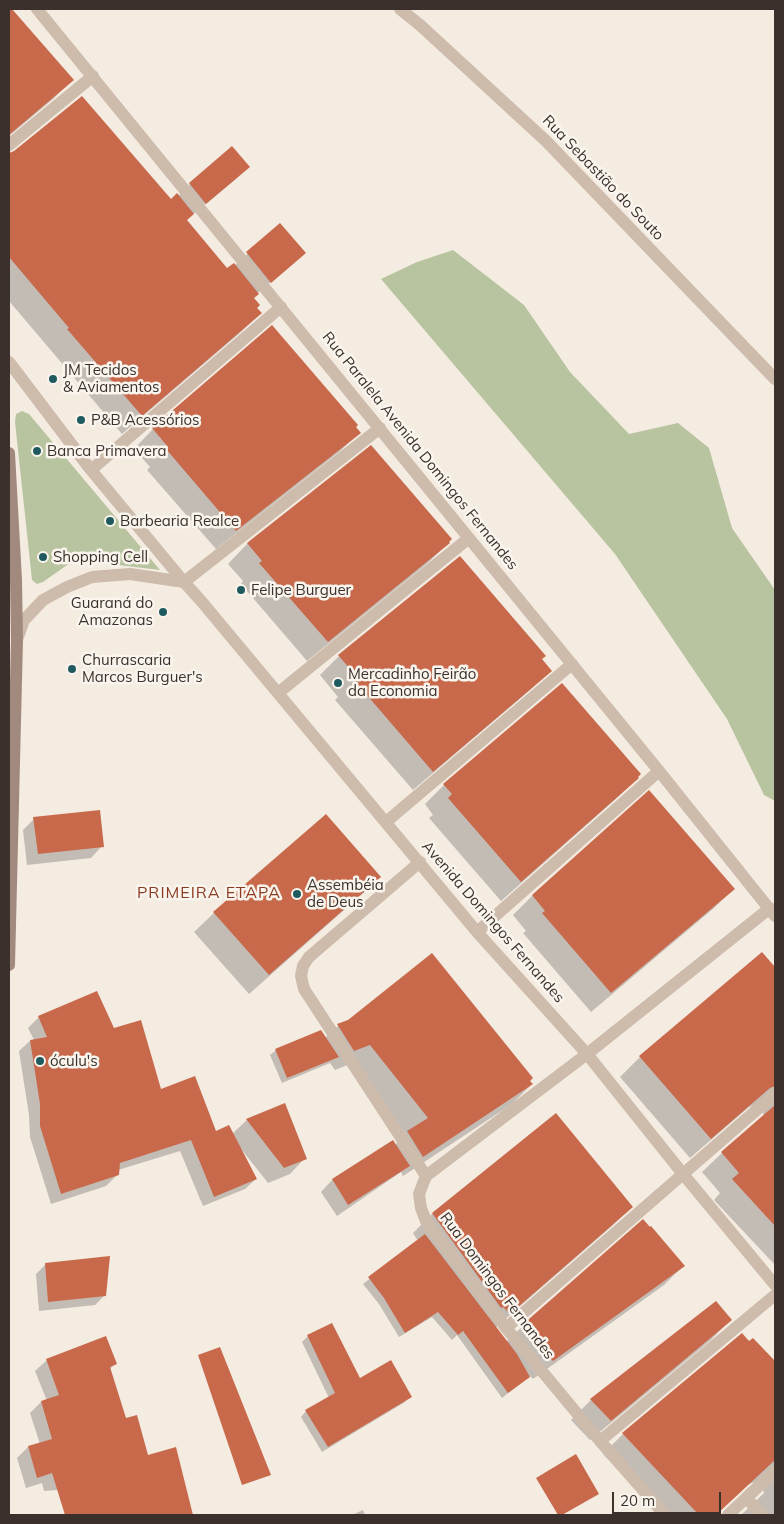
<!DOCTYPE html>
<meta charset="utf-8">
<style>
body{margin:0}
#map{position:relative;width:784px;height:1524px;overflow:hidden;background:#f4ebe1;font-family:Mulish,sans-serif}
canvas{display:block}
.frame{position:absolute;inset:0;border:10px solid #3b302b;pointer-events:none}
.scale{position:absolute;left:612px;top:1492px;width:109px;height:22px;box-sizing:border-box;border:2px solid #3b302b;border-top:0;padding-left:6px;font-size:15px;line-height:18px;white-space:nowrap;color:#3b302b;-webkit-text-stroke:4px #fbf5ee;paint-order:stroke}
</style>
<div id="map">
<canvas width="784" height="1524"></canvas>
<div class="frame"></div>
<div class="scale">20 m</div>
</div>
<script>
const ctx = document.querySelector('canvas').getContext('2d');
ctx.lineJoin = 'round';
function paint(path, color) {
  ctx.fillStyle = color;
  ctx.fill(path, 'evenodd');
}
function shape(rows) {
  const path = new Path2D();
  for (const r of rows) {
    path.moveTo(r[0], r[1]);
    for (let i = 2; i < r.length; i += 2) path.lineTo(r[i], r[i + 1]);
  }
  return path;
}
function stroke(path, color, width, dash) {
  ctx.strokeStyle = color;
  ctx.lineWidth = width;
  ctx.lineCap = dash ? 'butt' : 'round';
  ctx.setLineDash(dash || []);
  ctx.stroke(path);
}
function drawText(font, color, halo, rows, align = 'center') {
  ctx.font = font + ' Mulish,sans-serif';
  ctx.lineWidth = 5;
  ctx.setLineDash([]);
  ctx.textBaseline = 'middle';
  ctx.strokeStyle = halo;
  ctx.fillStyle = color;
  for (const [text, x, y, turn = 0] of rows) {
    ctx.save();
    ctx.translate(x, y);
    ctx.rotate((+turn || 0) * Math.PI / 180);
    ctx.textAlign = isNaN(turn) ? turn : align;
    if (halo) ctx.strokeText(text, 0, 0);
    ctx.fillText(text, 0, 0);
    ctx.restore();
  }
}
paint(shape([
 [453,250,524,305,570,372,629,434,678,423,709,448,732,528,775,590,775,801,764,795,727,719,615,554,381,279,417,262],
 [22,411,29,414,160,570,85,561,67,565,43,582,37,584,32,580,15,422,16,414]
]), '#b8c4a0');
paint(shape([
 [9,9,72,80,53,99,9,136],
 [9,154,171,201,178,196,190,184,237,178,185,221,227,270,234,266,280,225,305,253,252,298,256,308,260,313,241,332,122,434,9,301],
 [153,429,359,433,339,452,216,549,147,470,150,467,134,449],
 [371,447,448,543,428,563,307,661,241,584,243,581,228,564,247,544],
 [339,656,541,660,550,671,530,690,413,790,335,700,338,697,320,675],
 [637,778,618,797,501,901,429,818,433,815,425,804,444,785],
 [649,792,733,889,714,908,591,1012,523,933,526,931,513,915,532,896],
 [34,819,102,846,91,858,27,865,23,830],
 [380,877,360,896,249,994,194,932,214,913],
 [762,954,775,969,775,1265,714,1200,720,1193,702,1172,722,1153,764,1116,762,1109,757,1105,749,1107,690,1158,620,1077,640,1057],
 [39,1017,113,1030,160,1091,215,1133,232,1134,247,1120,305,1158,290,1174,268,1183,242,1150,241,1151,256,1179,245,1189,203,1206,180,1151,118,1170,117,1175,106,1186,51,1204,30,1137,29,1115,19,1051,30,1041,34,1040,28,1028],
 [349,1022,529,1081,532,1084,512,1104,403,1176,401,1172,337,1216,321,1192,332,1180,393,1142,395,1145,406,1134,350,1064,335,1070,330,1063,282,1083,270,1055,276,1050,325,1038,338,1026],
 [556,1115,631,1207,612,1226,495,1328,506,1342,522,1327,643,1221,683,1266,664,1285,533,1379,530,1376,502,1398,457,1335,452,1340,432,1317,399,1337,379,1304,363,1284,418,1241,413,1233,432,1214],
 [45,1265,105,1295,95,1305,39,1311,36,1274],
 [716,1303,730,1320,711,1340,590,1440,571,1420,591,1400],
 [742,1334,749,1343,753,1339,775,1363,775,1515,741,1515,764,1493,762,1485,757,1482,748,1484,720,1511,719,1515,661,1515,603,1454,623,1434],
 [308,1336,359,1379,410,1396,405,1402,322,1452,301,1417,306,1411,329,1398,302,1342],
 [105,1338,115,1364,109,1370,125,1420,147,1457,175,1449,192,1515,87,1515,83,1488,44,1491,42,1483,26,1488,17,1458,28,1447,40,1444,30,1413,41,1402,47,1401,35,1371,46,1361],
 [363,1510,365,1515,352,1515]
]), '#0003');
paint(shape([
 [9,9,12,9,74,80,9,135],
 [82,96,171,199,177,193,194,214,187,220,227,268,234,263,259,294,254,298,260,305,257,308,262,313,142,416,67,329,69,328,9,257,9,153,14,151],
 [232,146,250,167,206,204,189,183],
 [280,223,306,253,271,283,246,252],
 [272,325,358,425,356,427,361,433,236,531,166,449,168,447,152,428],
 [371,445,452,539,449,542,450,543,328,642,259,563,262,561,247,543],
 [460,556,546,656,542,659,552,671,433,772,354,680,357,677,338,655],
 [562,683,641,774,638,777,639,778,521,882,448,798,452,794,443,784],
 [649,790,735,889,611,993,542,913,545,911,532,895],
 [100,810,104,847,38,854,33,817],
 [326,814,381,877,269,975,213,912],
 [762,952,775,967,775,1086,770,1088,711,1139,639,1056],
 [432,953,533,1078,530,1081,533,1084,423,1157,407,1131,428,1118,370,1045,354,1051,337,1024,348,1020],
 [97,991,114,1028,141,1020,161,1089,195,1076,216,1131,229,1125,257,1179,214,1197,191,1140,120,1163,119,1175,61,1194,40,1126,40,1104,30,1040,47,1037,38,1016],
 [321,1030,339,1057,287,1078,275,1049],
 [285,1103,307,1159,284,1168,246,1119],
 [775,1105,775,1226,732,1179,739,1173,721,1152],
 [556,1113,633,1207,510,1314,503,1307,501,1308,432,1213],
 [393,1140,410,1166,348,1205,332,1179],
 [643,1219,650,1227,651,1226,685,1266,553,1361,521,1326],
 [425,1234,517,1354,530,1377,508,1393,463,1331,458,1335,438,1312,405,1333,384,1298,368,1277],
 [110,1256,106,1296,48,1302,45,1263],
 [716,1301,732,1320,611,1421,590,1399],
 [332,1323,360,1378,391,1360,412,1397,328,1447,305,1410,335,1393,307,1335],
 [742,1333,749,1341,753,1338,775,1361,775,1460,716,1515,699,1515,622,1433],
 [106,1336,117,1364,110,1367,126,1418,137,1415,148,1455,176,1447,193,1515,65,1515,52,1473,37,1478,28,1446,52,1439,41,1401,59,1395,46,1359],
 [220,1347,271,1475,242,1485,198,1355],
 [576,1454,599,1494,562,1515,558,1515,536,1478]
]), '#c8694b');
stroke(shape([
 [37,9,659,771,775,916],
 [400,9,420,25,546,141,775,379],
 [9,145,93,76],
 [9,362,91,470,184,582,202,602,477,932,587,1054,683,1174,775,1285],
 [91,470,281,307],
 [18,637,24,620,43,600,67,587,92,577,130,574,184,582,380,428],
 [278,693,469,538],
 [386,822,572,664],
 [420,862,309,957,303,966,301,976,304,989,426,1176],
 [477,932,659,771],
 [506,1328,775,1094],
 [600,1441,775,1295],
 [665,1515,600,1441,506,1328,426,1221,421,1208,419,1194,426,1176,587,1054,770,908],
 [728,1515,746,1498],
 [763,1515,746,1498,775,1471]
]), '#cdbbac', 12);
stroke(shape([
 [9,453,16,580,17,640,9,965]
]), '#a18a7d', 12);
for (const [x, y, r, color] of [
 [53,379,5,"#1f5a5e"],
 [81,420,5,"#1f5a5e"],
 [37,451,5,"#1f5a5e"],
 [110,521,5,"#1f5a5e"],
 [43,557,5,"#1f5a5e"],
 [241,590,5,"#1f5a5e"],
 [163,612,5,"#1f5a5e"],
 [72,669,5,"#1f5a5e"],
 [338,683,5,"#1f5a5e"],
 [297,894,5,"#1f5a5e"],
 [40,1061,5,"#1f5a5e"]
]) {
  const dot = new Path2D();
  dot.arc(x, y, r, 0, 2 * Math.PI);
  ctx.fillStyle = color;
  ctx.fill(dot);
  stroke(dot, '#fbf5ee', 2);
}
drawText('15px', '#3b302b', '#fbf5ee', [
 ["Rua Sebastião do Souto",603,178,46],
 ["Rua Paralela Avenida Domingos Fernandes",420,451,51],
 ["Avenida Domingos Fernandes",493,922,49],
 ["Rua Domingos Fernandes",497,1286,53]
]);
drawText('15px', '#3b302b', '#fbf5ee', [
 ["JM Tecidos",63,370],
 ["& Aviamentos",63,387],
 ["P&B Acessórios",91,420],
 ["Banca Primavera",47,451],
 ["Barbearia Realce",120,521],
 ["Shopping Cell",53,557],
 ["Felipe Burguer",251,590],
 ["Guaraná do",153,603,"right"],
 ["Amazonas",153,620,"right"],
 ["Churrascaria",82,660],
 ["Marcos Burguer's",82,677],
 ["Mercadinho Feirão",348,674],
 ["da Economia",348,691],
 ["Assembéia",307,885],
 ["de Deus",307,902],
 ["óculu's",50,1061]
], 'left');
ctx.letterSpacing = '1px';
drawText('16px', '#8c3b22', '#fbf5ee', [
 ["PRIMEIRA ETAPA",209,893]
]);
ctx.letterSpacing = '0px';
</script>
